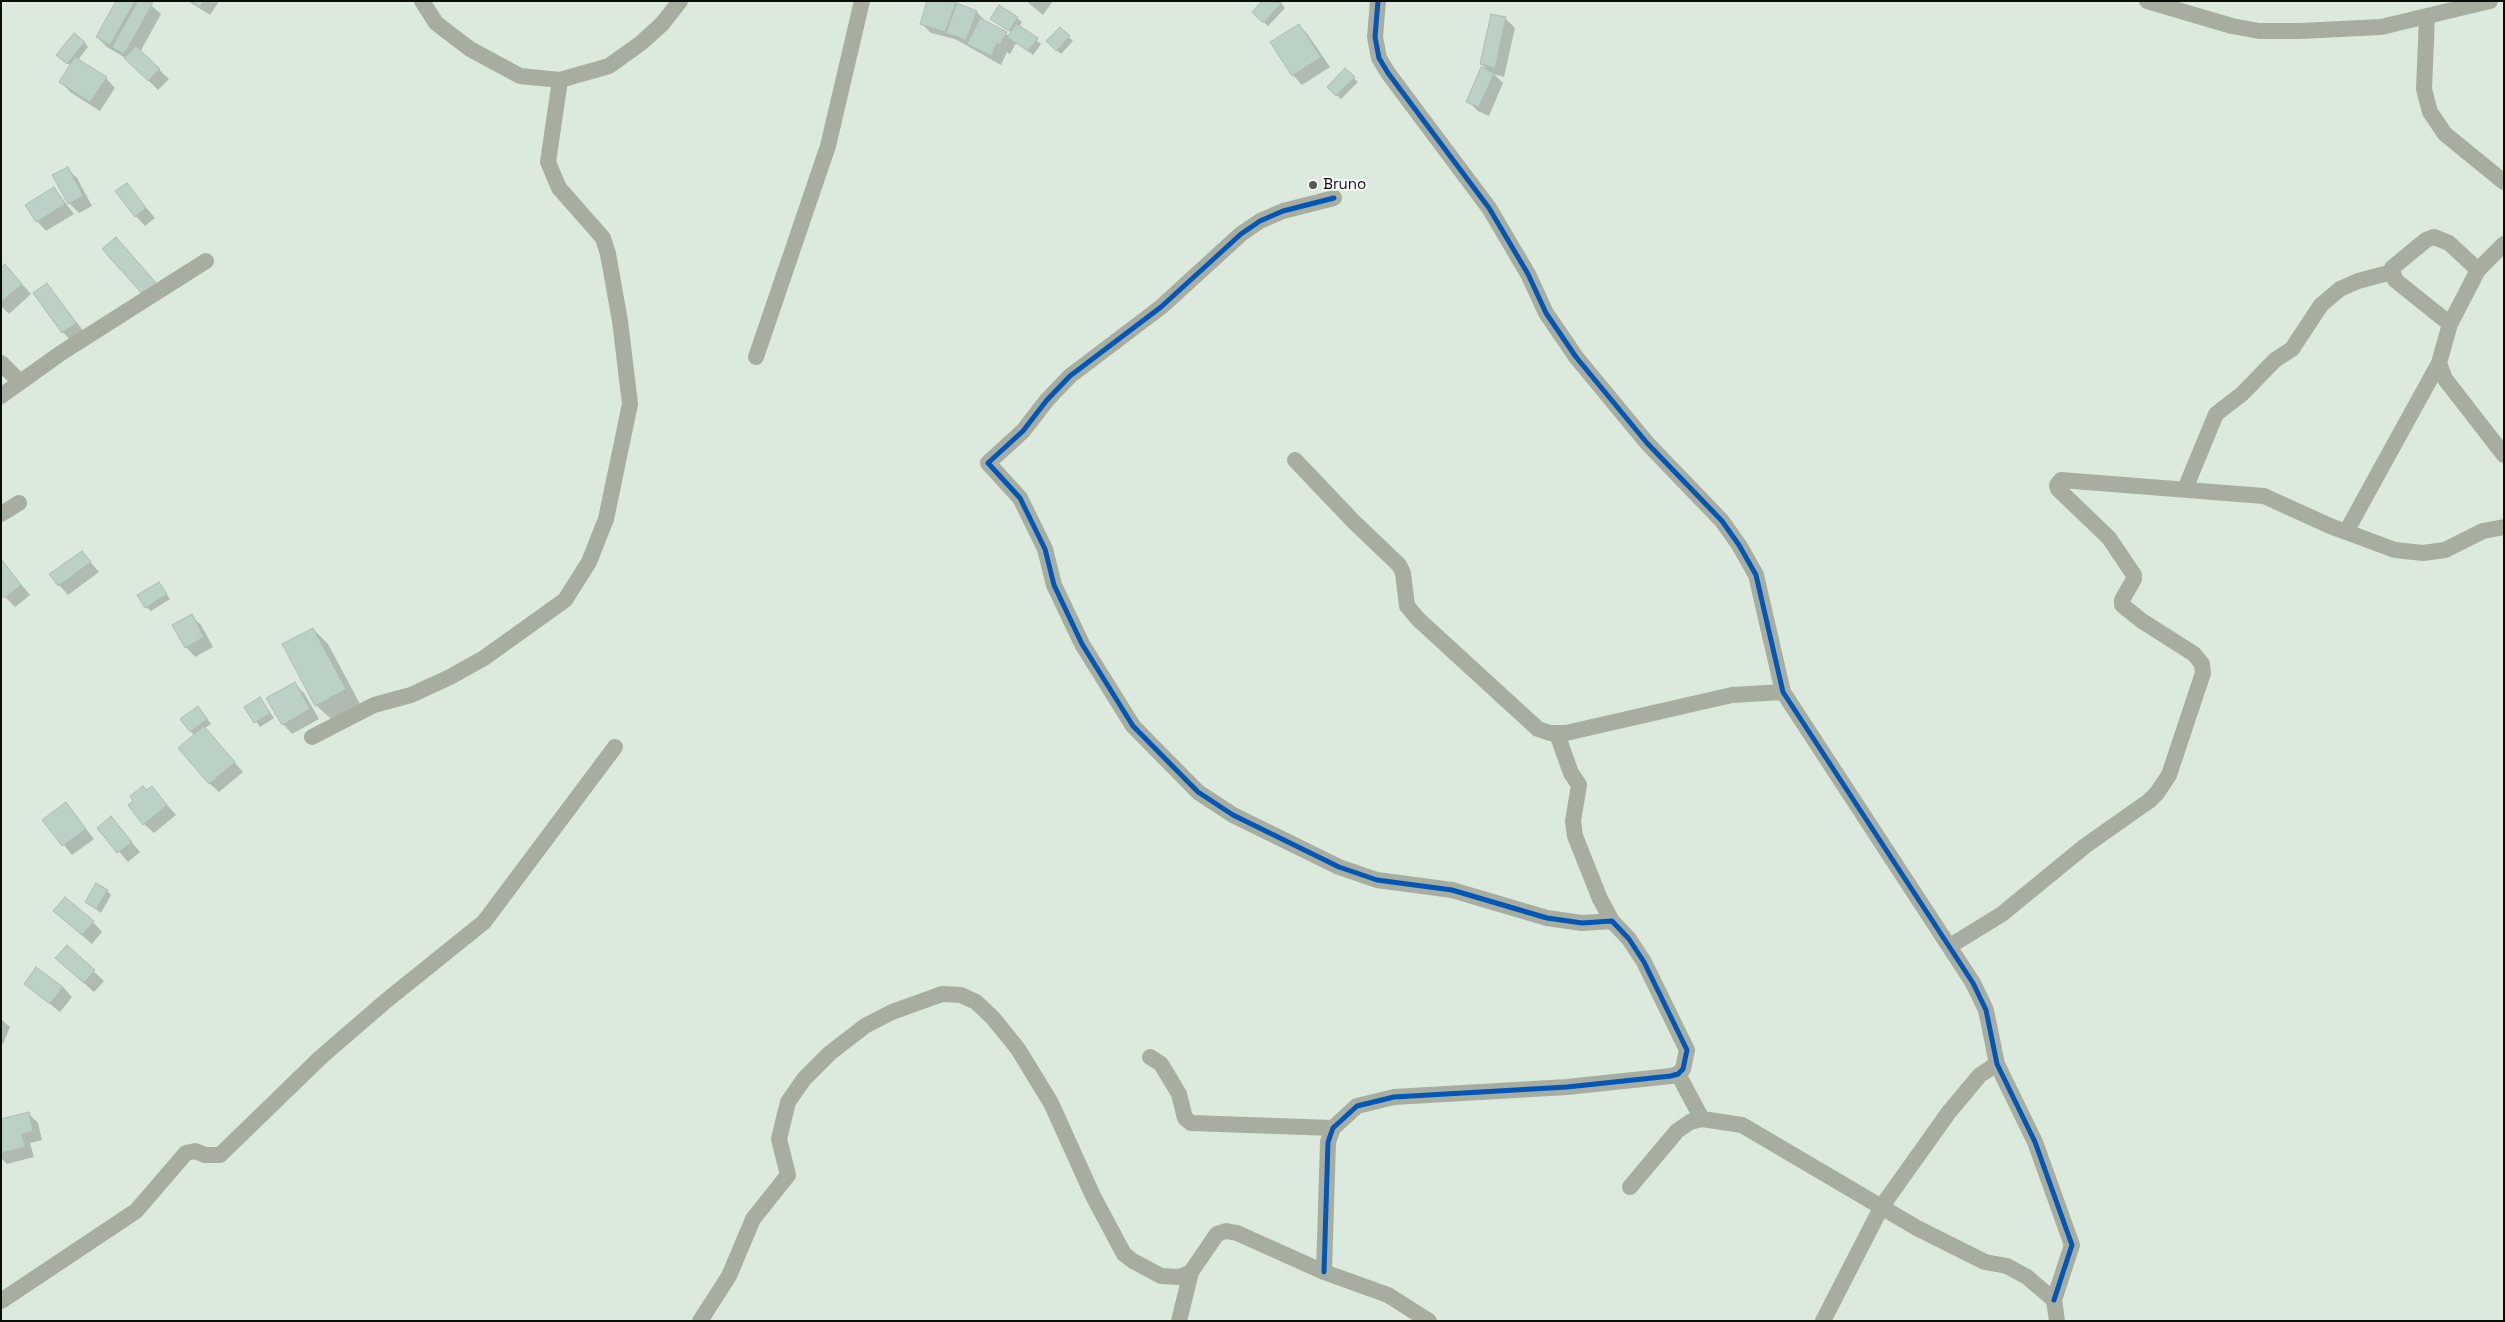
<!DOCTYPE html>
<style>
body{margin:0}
#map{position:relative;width:2505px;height:1322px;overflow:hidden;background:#dbeadd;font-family:"Space Grotesk",sans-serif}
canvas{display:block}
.frame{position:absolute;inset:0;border:2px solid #060e07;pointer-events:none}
</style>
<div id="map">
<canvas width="2505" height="1322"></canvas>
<div class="frame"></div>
</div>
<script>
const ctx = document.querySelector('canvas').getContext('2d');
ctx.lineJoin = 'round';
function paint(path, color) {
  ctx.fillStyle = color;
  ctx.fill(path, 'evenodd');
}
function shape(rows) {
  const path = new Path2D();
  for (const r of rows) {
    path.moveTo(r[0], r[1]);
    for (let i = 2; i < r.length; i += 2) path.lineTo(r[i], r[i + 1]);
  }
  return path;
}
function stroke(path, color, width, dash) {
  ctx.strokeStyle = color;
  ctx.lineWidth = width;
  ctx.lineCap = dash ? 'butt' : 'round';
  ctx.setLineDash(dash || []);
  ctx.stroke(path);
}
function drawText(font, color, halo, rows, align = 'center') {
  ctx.font = font + ' "Space Grotesk",sans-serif';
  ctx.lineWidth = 4;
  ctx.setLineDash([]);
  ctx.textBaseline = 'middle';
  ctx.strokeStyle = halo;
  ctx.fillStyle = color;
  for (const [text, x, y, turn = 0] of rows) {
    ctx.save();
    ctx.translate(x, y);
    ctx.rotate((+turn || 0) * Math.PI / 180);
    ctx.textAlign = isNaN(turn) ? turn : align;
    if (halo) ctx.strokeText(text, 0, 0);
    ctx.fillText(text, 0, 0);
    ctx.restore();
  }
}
paint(shape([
 [118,1,146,1,161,14,140,52,169,79,158,90,126,58,107,47,97,37],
 [188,1,216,1,218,3,210,15],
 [927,1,948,1,977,12,986,22,1009,36,1012,33,992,19,1017,18,1022,22,1019,27,1041,44,1033,55,1016,43,1010,54,1007,52,1001,65,955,39,931,33,922,24],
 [1026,1,1053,1,1043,15],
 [1264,1,1279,1,1285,8,1268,26,1253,12],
 [1505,18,1515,28,1504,77,1494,74,1503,83,1489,116,1478,111,1468,101,1488,71,1481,64],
 [1299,25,1308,35,1330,67,1302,85,1293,75],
 [1060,29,1073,41,1061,54,1048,41],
 [84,42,88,47,78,60,106,78,115,88,100,111,70,92,61,82,71,66,62,59],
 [1345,70,1358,82,1341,99,1328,87],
 [67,168,77,178,92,206,79,213,69,203],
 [126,184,155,218,145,226,136,216],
 [54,188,74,214,46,231,37,221],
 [1,269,14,275,31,294,9,314,1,306],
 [47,284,85,333,72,342,63,332],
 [82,552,99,572,68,595,59,585],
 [1,560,30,595,15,607,1,593],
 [159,583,170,599,151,611,146,607],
 [191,616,201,625,213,647,195,657,186,647],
 [313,629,328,644,360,704,331,719,316,705],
 [295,684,304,693,319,719,292,734,283,724],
 [260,699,274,718,260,727,246,707],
 [202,712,211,724,205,728,243,772,219,792,209,783,194,735,190,731],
 [152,788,176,815,154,833,144,824],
 [66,804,94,839,72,855,44,820],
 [111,818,140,852,128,862,99,828],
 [107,891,111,895,101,913,86,902],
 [64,920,93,922,102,932,92,944],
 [67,947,104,981,94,992,66,967],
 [25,984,63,987,72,997,60,1012],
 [1,1019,10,1027,3,1044,1,1044],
 [29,1114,38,1123,42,1140,30,1143,34,1157,7,1164,1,1158,1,1120]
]), '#0003');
const building = shape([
 [116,1,135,1,110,45,96,37,116,1],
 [138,1,153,3,124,54,112,47,138,1],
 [191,1,203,1,200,7,191,1],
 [927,1,956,2,945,32,920,24,927,1],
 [1262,1,1282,3,1263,23,1252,12,1262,1],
 [957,3,977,11,966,40,946,33,957,3],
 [999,5,1018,17,1009,31,990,19,999,5],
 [1491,14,1506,17,1495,68,1480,64,1491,14],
 [980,18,1007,32,1000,45,997,43,991,56,967,44,980,18],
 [1017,24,1038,38,1028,51,1007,37,1017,24],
 [1299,24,1321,57,1292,76,1270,42,1299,24],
 [1060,27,1070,36,1056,51,1046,41,1060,27],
 [74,33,85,42,67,64,56,55,74,33],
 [136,46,160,69,148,81,124,58,136,46],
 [75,57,107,77,90,102,59,82,75,57],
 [1481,67,1494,73,1479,107,1466,102,1481,67],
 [1345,68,1355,77,1336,96,1327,87,1345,68],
 [68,167,83,196,68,204,52,175,68,167],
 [127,183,146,208,135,217,115,191,127,183],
 [54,187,65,204,36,222,25,205,54,187],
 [116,237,157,284,144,296,102,249,116,237],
 [5,264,22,284,1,302,1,267,5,264],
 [47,283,76,323,62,333,33,293,47,283],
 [82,551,91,562,58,586,49,574,82,551],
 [1,559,21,585,4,598,1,595,1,559],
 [159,582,167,594,145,608,137,595,159,582],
 [192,614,204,637,185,648,172,625,192,614],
 [313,628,346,689,315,706,282,644,313,628],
 [295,682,310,709,282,725,266,698,295,682],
 [260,697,270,713,254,723,244,707,260,697],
 [198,706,207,719,190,732,180,719,198,706],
 [204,726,235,762,209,784,178,748,204,726],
 [143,786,147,790,152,786,167,805,143,825,128,805,133,801,130,796,143,786],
 [66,802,86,829,62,846,42,820,66,802],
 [111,816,132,842,117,853,97,828,111,816],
 [96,883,108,890,96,909,85,902,96,883],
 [65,897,94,921,82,935,53,911,65,897],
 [67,945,95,970,84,983,55,958,67,945],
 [36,967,63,987,50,1004,24,984,36,967],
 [29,1112,33,1131,22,1134,25,1147,1,1153,1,1119,29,1112]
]);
paint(building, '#bbd1c6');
stroke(building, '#aebcb3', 1);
stroke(shape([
 [1378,1,1375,37,1379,58,1388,73,1489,208,1528,274,1546,313,1576,357,1647,443,1722,521,1739,545,1756,575,1783,692,1973,983,1986,1010,1997,1064,2035,1142,2072,1245,2054,1300],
 [2147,1,2232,26,2259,31,2300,31,2381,27,2490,1],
 [2427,17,2424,89,2430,112,2445,134,2504,182],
 [560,80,609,66,641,43,662,24,680,1],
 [2504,244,2478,270,2450,324,2439,363,2445,379,2504,455],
 [2450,324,2395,280,2392,268,2426,240,2434,237,2449,243,2478,270],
 [756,357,828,146,862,1],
 [1,363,20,382],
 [1,396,61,353,206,261],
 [1295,460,1353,521,1399,565,1403,573,1407,606,1419,620,1538,729,1550,733,1566,733,1732,695,1783,692],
 [2185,489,2216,414,2242,394,2275,360,2292,349,2321,305,2340,289,2358,281,2392,272],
 [1,514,19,503],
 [2346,532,2439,363],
 [1557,734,1571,773,1579,785,1573,821,1575,836,1600,899,1612,921],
 [312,737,374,705,411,695,450,677,484,658,565,600,589,562,606,519,630,404,620,321,608,254,603,238,559,188,548,162,560,80,520,76,470,49,436,23,422,1],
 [1950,946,2002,914,2085,846,2149,801,2157,793,2169,775,2203,673,2202,664,2194,654,2142,621,2122,605,2122,600,2134,579,2134,575,2109,538,2058,489,2057,485,2061,480,2264,496,2330,526,2395,550,2423,553,2445,550,2483,531,2504,527],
 [1150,1057,1161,1064,1179,1094,1185,1118,1191,1123,1333,1128],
 [1678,1074,1702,1119],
 [1630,1187,1677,1131,1690,1122,1702,1119,1742,1125,1917,1228,1985,1262,2007,1266,2027,1277,2054,1300,2057,1321],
 [1324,1272,1328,1142,1333,1128,1357,1106,1394,1097,1567,1087,1671,1076,1678,1074,1683,1069,1687,1050,1644,962,1629,939,1612,921,1582,923,1547,918,1452,890,1377,880,1339,867,1233,815,1198,792,1133,726,1082,644,1054,585,1045,549,1020,498,988,463,1023,431,1047,400,1070,376,1161,307,1241,234,1260,221,1283,211,1334,198],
 [1,1301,136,1211,186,1153,195,1151,205,1155,220,1155,321,1057,387,1000,484,922,615,747],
 [700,1321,729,1276,753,1219,788,1175,779,1139,788,1102,804,1079,830,1053,865,1026,892,1012,942,994,961,995,976,1002,993,1018,1018,1049,1051,1103,1093,1196,1124,1254,1133,1261,1161,1276,1180,1277,1191,1272],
 [1179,1321,1191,1272,1217,1234,1226,1231,1237,1233,1324,1272,1388,1295,1429,1321],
 [1823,1321,1882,1206,1949,1112,1980,1075,1997,1064]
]), '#a7ae9f', 16);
stroke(shape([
 [1378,1,1375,37,1379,58,1388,73,1489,208,1528,274,1546,313,1576,357,1647,443,1722,521,1739,545,1756,575,1783,692,1973,983,1986,1010,1997,1064,2035,1142,2072,1245,2054,1300],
 [1324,1272,1328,1142,1333,1128,1357,1106,1394,1097,1567,1087,1671,1076,1678,1074,1683,1069,1687,1050,1644,962,1629,939,1612,921,1582,923,1547,918,1452,890,1377,880,1339,867,1233,815,1198,792,1133,726,1082,644,1054,585,1045,549,1020,498,988,463,1023,431,1047,400,1070,376,1161,307,1241,234,1260,221,1283,211,1334,198]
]), '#0057b8', 5);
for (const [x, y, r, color] of [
 [1313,185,5,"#515b52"]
]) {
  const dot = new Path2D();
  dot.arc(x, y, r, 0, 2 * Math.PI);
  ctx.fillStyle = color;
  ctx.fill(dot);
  stroke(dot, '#fff', 2);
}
drawText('15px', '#060e07', '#fff', [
 ["Bruno",1323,185]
], 'left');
</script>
